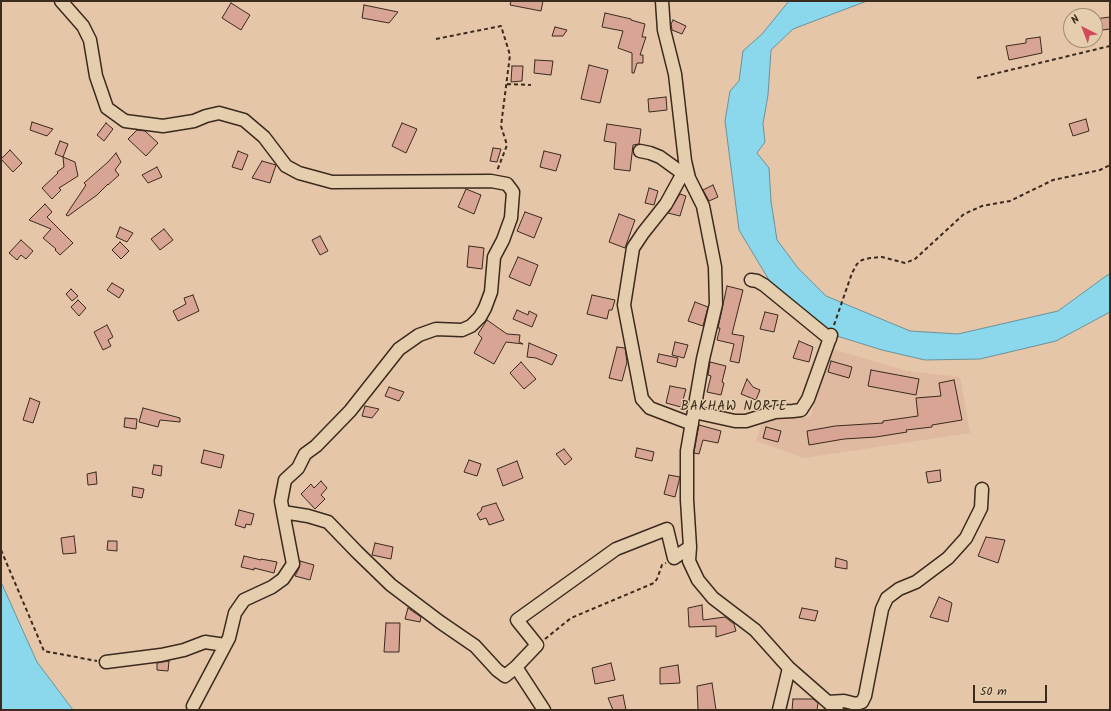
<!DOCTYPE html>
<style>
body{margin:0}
#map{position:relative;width:1111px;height:711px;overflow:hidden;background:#e6c6a9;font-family:Kalam,sans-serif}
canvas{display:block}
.frame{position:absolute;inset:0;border:2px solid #3b2a1e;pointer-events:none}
.north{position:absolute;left:1063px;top:8px;width:40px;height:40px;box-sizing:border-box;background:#e4cead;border:1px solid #a08c74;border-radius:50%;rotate:318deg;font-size:11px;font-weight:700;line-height:16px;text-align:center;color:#3b2a1e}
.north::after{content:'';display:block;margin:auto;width:14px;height:18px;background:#d1495b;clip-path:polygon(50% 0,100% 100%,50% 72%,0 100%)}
.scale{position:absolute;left:973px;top:685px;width:74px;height:18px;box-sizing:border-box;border:2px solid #3b2a1e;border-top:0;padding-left:5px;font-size:12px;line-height:14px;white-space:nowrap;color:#3b2a1e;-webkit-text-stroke:3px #e4cead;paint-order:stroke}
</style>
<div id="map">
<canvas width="1111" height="711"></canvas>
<div class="frame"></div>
<div class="north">N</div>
<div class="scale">50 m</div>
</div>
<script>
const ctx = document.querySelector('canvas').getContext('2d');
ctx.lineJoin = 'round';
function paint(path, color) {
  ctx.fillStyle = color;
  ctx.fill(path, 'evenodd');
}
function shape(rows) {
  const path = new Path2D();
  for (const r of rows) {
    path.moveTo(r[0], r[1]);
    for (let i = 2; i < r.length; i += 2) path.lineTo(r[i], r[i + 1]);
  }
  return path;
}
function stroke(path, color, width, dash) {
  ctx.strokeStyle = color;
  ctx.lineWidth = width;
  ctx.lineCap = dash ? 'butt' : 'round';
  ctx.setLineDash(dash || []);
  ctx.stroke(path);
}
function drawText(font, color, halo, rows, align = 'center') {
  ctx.font = font + ' Kalam,sans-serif';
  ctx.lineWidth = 3;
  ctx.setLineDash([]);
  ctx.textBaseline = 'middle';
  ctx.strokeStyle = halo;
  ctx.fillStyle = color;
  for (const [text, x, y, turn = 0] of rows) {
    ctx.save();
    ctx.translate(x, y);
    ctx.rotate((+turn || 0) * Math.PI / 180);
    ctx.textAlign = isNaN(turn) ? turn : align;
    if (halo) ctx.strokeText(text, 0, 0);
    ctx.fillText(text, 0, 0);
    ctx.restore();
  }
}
paint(shape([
 [833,349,907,371,960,377,970,433,804,458,756,441,762,422,776,415,810,417]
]), '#dfb9a0');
const water = shape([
 [789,1,867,1,793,29,771,50,768,95,763,124,765,142,757,153,769,168,771,201,777,240,798,268,826,296,910,331,958,334,1058,311,1106,276,1110,274,1110,312,1056,341,980,359,925,360,882,350,837,336,806,316,769,280,739,230,725,121,730,91,739,81,743,51,762,34,789,1],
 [1,582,37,662,73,710,1,710,1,582]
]);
paint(water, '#8bd7eb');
stroke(water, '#6b9299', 1);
const building = shape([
 [511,1,543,1,541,11,510,5,511,1],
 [231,3,250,15,241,30,222,18,231,3],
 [364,5,398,12,389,23,362,18,364,5],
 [605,13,631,19,631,20,645,24,642,37,646,37,640,55,643,55,643,63,637,63,634,73,632,73,632,53,618,48,623,31,602,27,605,13],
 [1110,17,1110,29,1095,31,1095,19,1110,17],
 [673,20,686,26,682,34,672,30,671,24,673,20],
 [555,27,567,30,563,36,552,36,555,27],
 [1040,37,1042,53,1009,60,1006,46,1026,43,1026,39,1040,37],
 [535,60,553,61,551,75,534,73,535,60],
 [589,65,608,70,600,103,581,99,589,65],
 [512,66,523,66,522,81,511,82,512,66],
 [666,97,667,110,649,112,648,99,666,97],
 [1086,119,1089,131,1073,136,1069,124,1086,119],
 [32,122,53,129,47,136,30,130,32,122],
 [106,123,113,129,104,141,97,135,106,123],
 [402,123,417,129,406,153,392,146,402,123],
 [607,124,641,129,639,144,633,145,630,171,614,169,616,143,604,141,607,124],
 [137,130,145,131,158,143,146,156,128,139,137,130],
 [60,141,68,144,63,157,55,154,60,141],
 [493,148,501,149,497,162,490,161,493,148],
 [10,150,22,163,13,172,1,159,10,150],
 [238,151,248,155,242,170,232,167,238,151],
 [544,151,561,155,556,171,540,167,544,151],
 [116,153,121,162,115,170,119,175,108,185,108,184,97,195,68,216,66,215,86,185,84,183,108,162,116,153],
 [63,157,75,162,78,176,59,188,61,190,52,199,42,188,58,173,57,172,64,167,63,157],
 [262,161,276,165,270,183,252,178,262,161],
 [157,167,162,177,148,183,142,175,157,167],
 [713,185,718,197,709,201,703,190,713,185],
 [649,188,658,191,654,205,645,203,649,188],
 [466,189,481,195,474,214,458,207,466,189],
 [680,194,686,196,680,216,668,213,680,194],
 [45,204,52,212,47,217,73,243,60,255,55,250,56,249,43,238,51,229,29,220,45,204],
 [525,212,542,218,534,238,517,231,525,212],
 [619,214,635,220,625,248,609,242,619,214],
 [120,227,133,233,127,242,116,237,120,227],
 [164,229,173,240,160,250,151,239,164,229],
 [320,236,328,251,320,255,312,240,320,236],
 [21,240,33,251,26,259,21,255,17,260,9,253,21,240],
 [120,242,129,251,121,259,112,250,120,242],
 [469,246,484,248,482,269,467,267,469,246],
 [518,257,538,265,530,286,509,277,518,257],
 [112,283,124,290,119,298,107,290,112,283],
 [727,286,743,290,732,334,744,336,739,363,730,361,734,344,717,340,720,328,718,328,727,286],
 [71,289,78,296,72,301,66,294,71,289],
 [193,295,199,311,178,321,173,311,186,304,184,298,193,295],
 [592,295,615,300,612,310,609,310,607,319,587,314,592,295],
 [78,300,86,308,79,316,71,307,78,300],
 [695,302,708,307,703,326,688,321,695,302],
 [517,310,528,315,529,311,537,315,532,327,513,319,517,310],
 [765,312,778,315,774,332,760,329,765,312],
 [487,320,507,334,520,335,519,342,523,344,506,342,494,364,474,353,482,338,478,334,487,320],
 [107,325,113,337,108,340,111,346,103,350,94,332,107,325],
 [799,341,813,347,809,362,793,358,799,341],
 [675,342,688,345,684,358,672,355,675,342],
 [529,343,557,355,552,365,536,358,527,357,529,343],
 [617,347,625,348,627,362,622,381,609,378,617,347],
 [659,354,678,358,676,367,657,362,659,354],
 [831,361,852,367,849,378,828,372,831,361],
 [521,362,536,379,524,389,510,373,521,362],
 [710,362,726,366,722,382,724,383,721,395,707,392,711,376,708,375,710,362],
 [871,370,919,379,916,395,868,386,871,370],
 [747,379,753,387,760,390,756,400,741,394,747,379],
 [954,380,962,420,932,425,932,427,906,430,907,432,876,437,844,439,809,445,807,431,835,426,883,423,883,421,918,416,916,398,941,396,939,383,954,380],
 [670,386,686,389,681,407,666,403,670,386],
 [389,387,404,392,399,401,385,396,389,387],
 [30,398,40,402,33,423,23,420,30,398],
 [365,406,379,409,372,418,362,416,365,406],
 [143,408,180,418,180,422,160,420,158,427,139,422,143,408],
 [125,418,137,419,136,429,124,427,125,418],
 [699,425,721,431,718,443,703,440,699,454,694,453,694,452,699,425],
 [766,427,781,431,778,442,763,438,766,427],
 [637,448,654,452,652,461,635,457,637,448],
 [564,449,572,459,565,465,556,454,564,449],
 [204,450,224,455,221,468,201,463,204,450],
 [469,460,481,464,477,476,464,472,469,460],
 [517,461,523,478,503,486,497,469,517,461],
 [154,465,162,466,161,476,152,474,154,465],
 [940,470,941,481,928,483,926,472,940,470],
 [96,472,97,484,88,485,87,474,96,472],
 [669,475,680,477,675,497,664,494,669,475],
 [321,481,327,488,321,495,325,499,315,509,301,494,311,484,314,488,321,481],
 [133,487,144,489,142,498,132,496,133,487],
 [496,503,504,520,489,525,486,518,480,520,477,514,481,511,482,507,496,503],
 [239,510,254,514,251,525,246,524,245,528,235,525,239,510],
 [74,536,76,553,63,554,61,538,74,536],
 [986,537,1005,540,998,563,978,556,986,537],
 [108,541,117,541,117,551,107,550,108,541],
 [375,543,393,547,391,559,372,555,375,543],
 [244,556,261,560,261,559,277,562,274,573,254,568,254,570,241,567,244,556],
 [836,558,847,561,847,569,835,567,836,558],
 [300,561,314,565,310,580,295,576,299,568,300,561],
 [939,597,952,603,948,622,930,617,939,597],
 [702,605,703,620,725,617,734,624,736,631,716,637,716,626,689,627,688,608,702,605],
 [408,608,421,617,420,622,405,619,408,608],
 [802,608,818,611,815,621,799,618,802,608],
 [386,623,400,623,399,652,384,652,386,623],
 [169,661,168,671,157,670,157,663,169,661],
 [611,663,615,680,595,684,592,668,611,663],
 [678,665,680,683,660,684,660,668,678,665],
 [712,683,716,710,698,710,697,686,712,683],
 [623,695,626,710,613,710,608,698,623,695],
 [793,699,813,699,818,703,817,710,792,710,793,699]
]);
paint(building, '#d8a494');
stroke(building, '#3b2a1e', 1);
const minor = shape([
 [61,1,83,26,90,40,96,76,107,108,125,121,163,126,194,121,206,116,219,113,244,120,264,137,286,166,299,173,332,182,491,181,507,184,513,192,511,218,503,240,494,257,491,292,485,308,480,317,471,326,462,330,436,329,419,335,399,349,350,411,316,446,305,454,298,468,285,480,281,501,283,512,308,516,328,522,357,552,391,585,440,622,475,646,497,670,505,676,516,667,537,645,517,620,616,549,667,529,674,558,690,547],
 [662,1,664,30,675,74,685,161,689,178,703,206,715,267,716,304,703,359,687,451,687,500,690,547,689,561,698,580,713,598,755,630,789,668,837,710],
 [640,151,650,153,660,157,689,178],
 [683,173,666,204,643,233,633,248,624,305,642,399,650,408,692,424],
 [751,280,757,281,764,285,830,339],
 [694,412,735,421,746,421,775,412,793,411,801,410,808,399,831,335],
 [106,662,161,655,184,650,205,642,225,645],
 [516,667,544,710],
 [828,702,844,701,856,704,862,702,865,696,882,609,887,598,899,589,916,582,948,558,966,538,981,508,982,489],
 [193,706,229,638,235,613,244,600,272,587,283,579,293,564,283,512],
 [779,710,789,668]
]);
stroke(minor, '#3b2a1e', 15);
stroke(shape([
 [436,39,501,26,510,55,501,126,507,145,497,171],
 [977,78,1110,46],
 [507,84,531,85],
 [834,325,852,273,857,264,862,260,870,258,882,257,905,263,915,259,964,214,982,206,1010,201,1053,180,1100,170,1110,165],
 [1,550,44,651,97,661],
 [545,639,571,618,654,583,657,579,662,565,666,563]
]), '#3b2a1e', 2, [4, 3]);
stroke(minor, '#e4cead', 12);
ctx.letterSpacing = '1px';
drawText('13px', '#3b2a1e', '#e4cead', [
 ["BAKHAW NORTE",734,408]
]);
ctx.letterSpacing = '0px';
</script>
